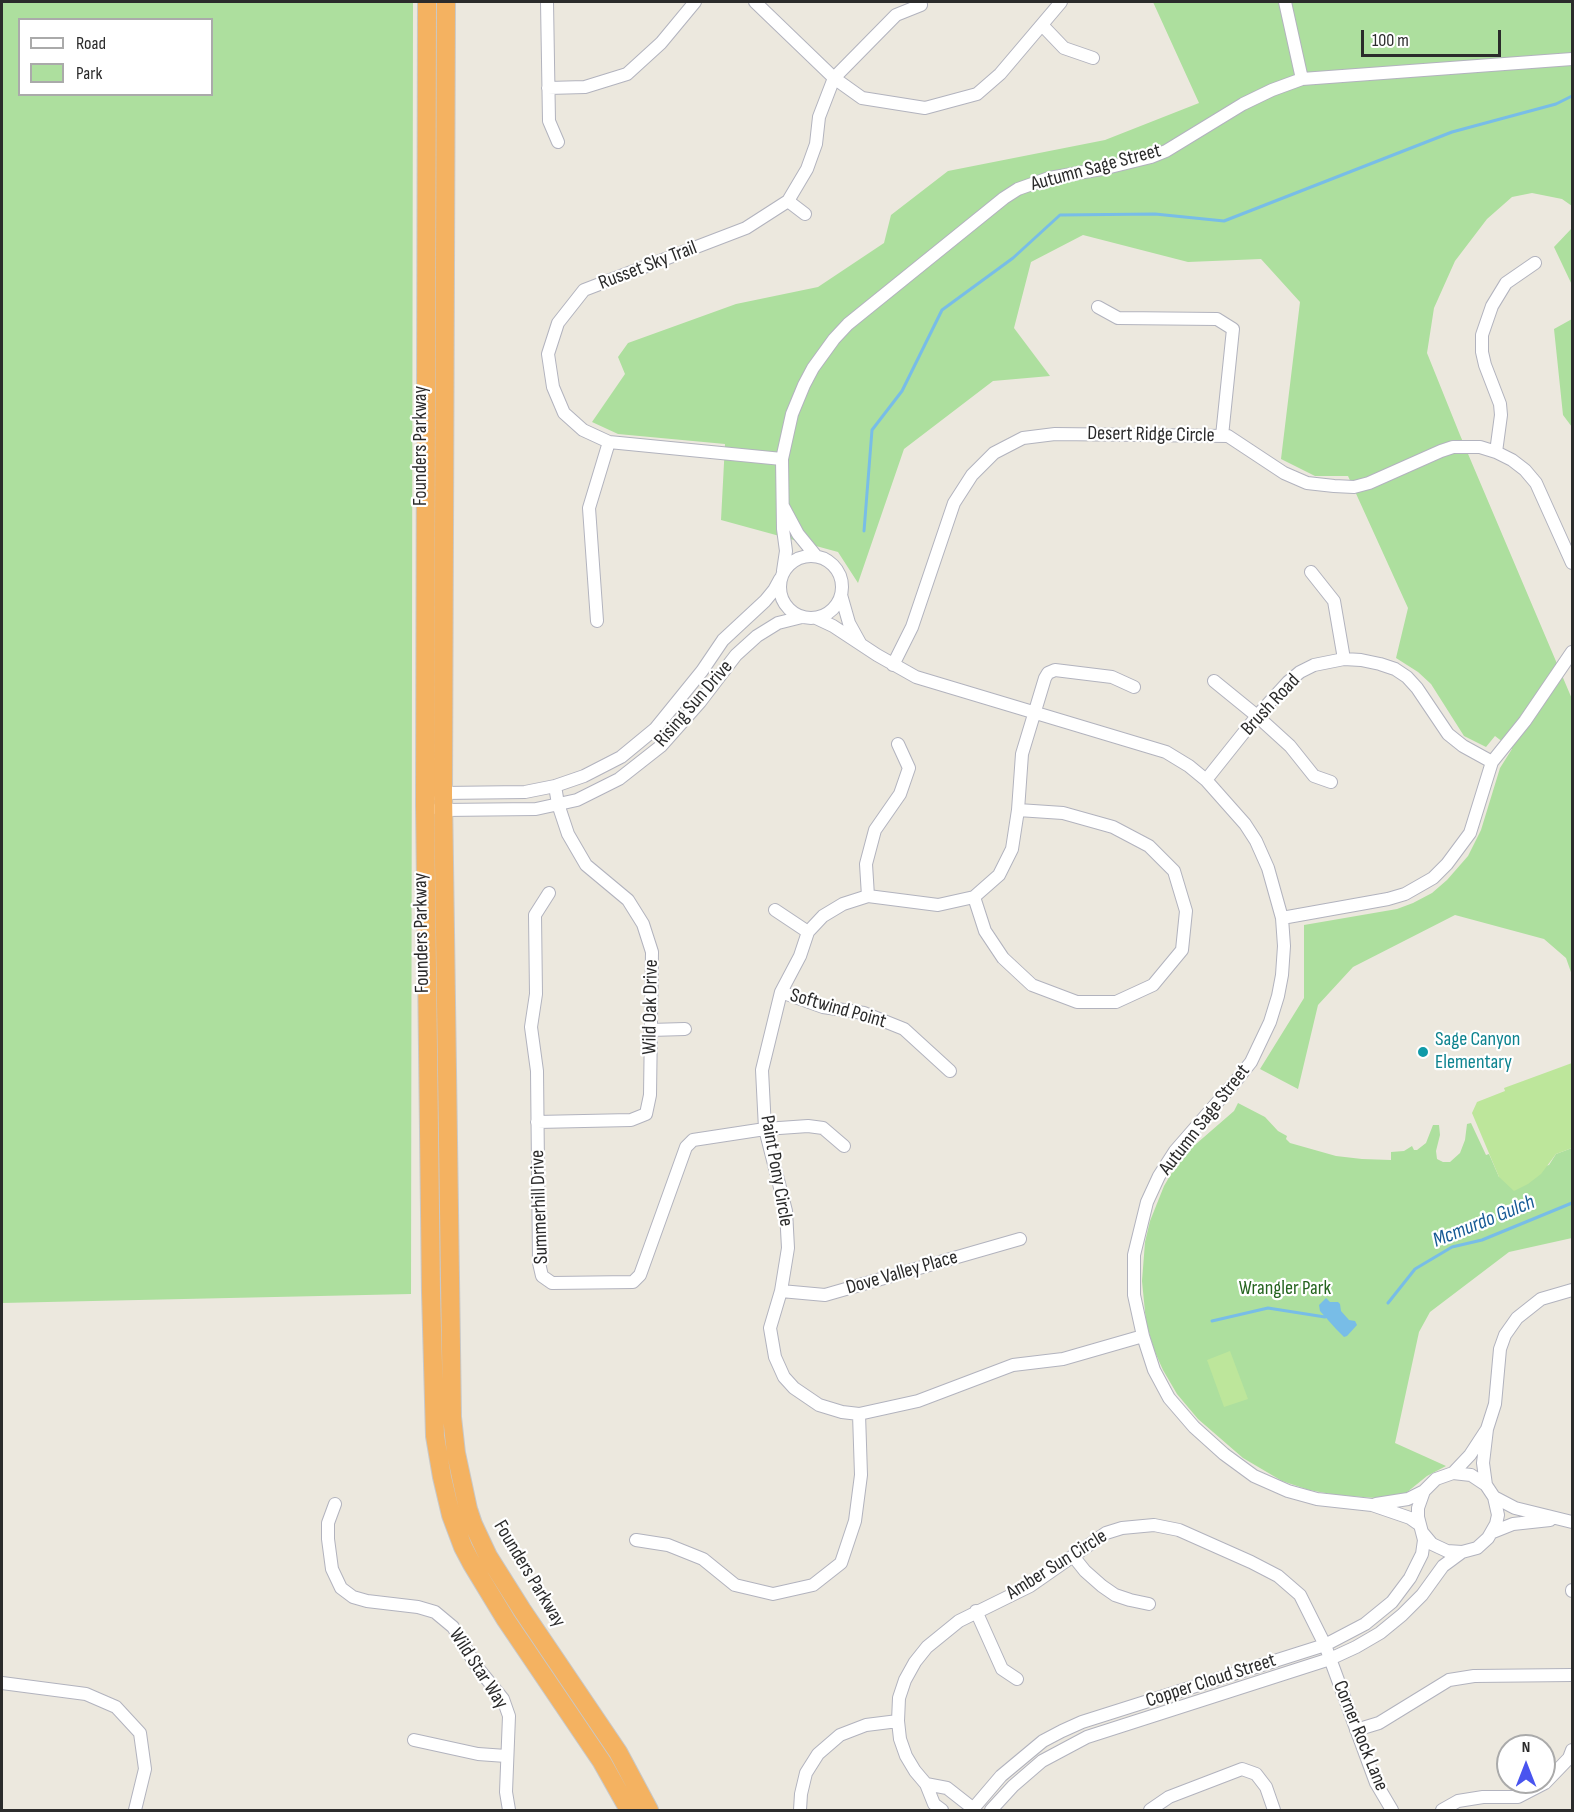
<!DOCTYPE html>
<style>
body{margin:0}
#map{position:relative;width:1574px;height:1812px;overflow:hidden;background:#ece8de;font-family:"Sofia Sans Condensed",sans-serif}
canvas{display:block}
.frame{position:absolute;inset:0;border:3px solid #2b2b2b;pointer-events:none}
.legend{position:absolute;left:18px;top:18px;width:195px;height:78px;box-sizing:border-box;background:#fff;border:2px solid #aaa;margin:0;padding:8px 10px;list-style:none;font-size:18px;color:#2b2b2b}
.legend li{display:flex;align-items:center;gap:12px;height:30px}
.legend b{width:30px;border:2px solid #aaa}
.north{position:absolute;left:1496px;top:1734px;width:60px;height:60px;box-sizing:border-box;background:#fff;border:2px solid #aaa;border-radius:50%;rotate:0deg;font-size:16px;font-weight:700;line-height:24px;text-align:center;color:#2b2b2b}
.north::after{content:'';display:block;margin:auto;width:21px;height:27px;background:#4954ef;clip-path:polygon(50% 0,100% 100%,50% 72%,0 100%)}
.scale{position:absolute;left:1361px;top:30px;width:140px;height:27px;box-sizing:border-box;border:3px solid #2b2b2b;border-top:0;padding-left:8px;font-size:18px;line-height:21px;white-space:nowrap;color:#2b2b2b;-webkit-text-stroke:4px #fff;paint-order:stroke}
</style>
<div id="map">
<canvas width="1574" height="1812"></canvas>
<div class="frame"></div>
<ul class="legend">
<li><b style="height:8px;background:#fff"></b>Road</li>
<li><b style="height:16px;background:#addf9e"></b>Park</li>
</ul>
<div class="north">N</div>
<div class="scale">100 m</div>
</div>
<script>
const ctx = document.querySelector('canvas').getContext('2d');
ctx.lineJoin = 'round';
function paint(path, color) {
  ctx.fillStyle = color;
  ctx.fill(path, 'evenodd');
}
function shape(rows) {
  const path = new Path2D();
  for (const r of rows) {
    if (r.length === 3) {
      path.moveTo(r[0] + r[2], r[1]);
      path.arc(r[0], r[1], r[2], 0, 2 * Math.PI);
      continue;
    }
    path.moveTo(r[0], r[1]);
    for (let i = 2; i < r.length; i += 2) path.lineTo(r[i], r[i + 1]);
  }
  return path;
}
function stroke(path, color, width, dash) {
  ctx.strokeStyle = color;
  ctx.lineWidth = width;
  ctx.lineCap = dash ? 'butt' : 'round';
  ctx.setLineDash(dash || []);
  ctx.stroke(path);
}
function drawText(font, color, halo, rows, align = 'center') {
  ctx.font = font + ' "Sofia Sans Condensed",sans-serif';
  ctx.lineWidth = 4.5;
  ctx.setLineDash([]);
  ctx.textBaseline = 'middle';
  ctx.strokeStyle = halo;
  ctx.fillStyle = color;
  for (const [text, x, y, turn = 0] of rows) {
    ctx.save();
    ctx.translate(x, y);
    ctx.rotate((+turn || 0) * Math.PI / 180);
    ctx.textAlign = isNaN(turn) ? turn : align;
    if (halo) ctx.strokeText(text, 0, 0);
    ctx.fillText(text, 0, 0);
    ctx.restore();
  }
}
paint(shape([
 [2,2,413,2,411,1294,2,1303],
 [20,20,212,20,212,94,20,94],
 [1153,2,1572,2,1572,206,1562,199,1532,193,1512,197,1487,219,1455,261,1434,308,1427,353,1460,435,1572,699,1572,975,1566,958,1544,939,1455,915,1353,967,1318,1005,1298,1089,1260,1069,1304,998,1304,925,1397,909,1413,903,1432,893,1447,880,1468,856,1481,830,1500,768,1512,749,1495,736,1486,747,1464,736,1431,684,1418,672,1396,658,1408,608,1348,476,1315,476,1281,459,1300,302,1261,259,1188,262,1083,235,1031,262,1014,328,1050,376,993,381,904,449,858,583,838,552,721,520,725,444,618,434,592,422,625,374,618,357,628,343,736,304,818,287,884,243,891,215,948,171,1105,140,1199,103],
 [1572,228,1572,285,1554,247],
 [1572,319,1572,427,1563,415,1554,329],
 [1238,1103,1265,1117,1278,1131,1287,1136,1286,1139,1290,1143,1336,1156,1362,1159,1391,1160,1391,1152,1404,1151,1412,1146,1414,1150,1417,1150,1426,1143,1433,1125,1439,1125,1440,1135,1436,1151,1437,1159,1443,1162,1450,1162,1460,1153,1465,1140,1467,1124,1471,1123,1486,1155,1489,1154,1499,1177,1549,1165,1556,1154,1572,1148,1572,1238,1509,1252,1430,1312,1419,1332,1395,1443,1446,1466,1427,1476,1406,1493,1389,1499,1336,1495,1309,1490,1282,1481,1243,1458,1198,1419,1177,1394,1163,1370,1154,1350,1146,1322,1142,1281,1145,1242,1150,1221,1164,1186,1181,1157,1234,1111]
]), '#addf9e');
paint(shape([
 [1572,1063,1572,1148,1556,1154,1541,1174,1528,1184,1514,1191,1499,1177,1472,1113,1477,1102,1505,1091,1504,1088],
 [1230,1351,1248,1399,1224,1407,1207,1360]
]), '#bde69b');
paint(shape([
 [1326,1298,1330,1302,1338,1302,1340,1304,1341,1311,1349,1320,1355,1321,1357,1325,1347,1336,1344,1337,1336,1329,1320,1311,1319,1305]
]), '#78bde7');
stroke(shape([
 [864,531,872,430,902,391,942,310,1013,258,1060,215,1155,214,1224,221,1452,132,1556,104,1572,96],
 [1388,1303,1415,1269,1452,1247,1482,1240,1572,1203],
 [1212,1321,1268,1308,1325,1317]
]), '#78bde7', 3);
const minor = shape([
 [547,2,549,121,558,142],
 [755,2,834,78,862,98,925,108,977,94,1000,74,1061,2],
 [1285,2,1302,79],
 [1042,25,1064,48,1093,58],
 [548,88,585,87,627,74,661,43,695,2],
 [788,201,805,214],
 [1098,307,1118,318,1217,319,1233,329,1222,436],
 [1496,452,1501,415,1500,404,1485,365,1482,352,1482,335,1492,306,1506,283,1535,263],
 [782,459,609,442,583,430,564,413,553,387,548,354,558,323,584,290,746,228,788,201,807,169,816,144,819,117,834,78,896,15,921,5],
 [783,506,798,534,816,556],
 [811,587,31],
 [783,571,786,551,783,529,782,459,792,414,804,385,813,368,834,339,848,324,1004,198,1018,189,1049,178,1102,169,1151,157,1166,151,1243,104,1272,90,1302,79,1572,59],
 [1311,572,1334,601,1344,659],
 [841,595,849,623,860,643],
 [816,618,833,626,877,655,916,677,1166,752,1189,766,1206,780,1245,824,1256,841,1268,868,1282,918,1284,946,1282,975,1278,996,1270,1022,1251,1062,1235,1082,1175,1151,1159,1176,1147,1202,1134,1255,1134,1295,1143,1336,1154,1370,1169,1398,1194,1427,1224,1454,1254,1476,1288,1491,1317,1499,1372,1505,1410,1518,1420,1525],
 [597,621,589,508,609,442],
 [893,665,912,627,954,503,972,475,994,453,1023,438,1055,434,1228,436,1284,473,1307,483,1334,486,1354,487,1369,483,1441,451,1453,447,1480,447,1496,452,1512,460,1525,470,1536,483,1572,563],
 [1214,681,1257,716,1290,746,1314,776,1331,782],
 [1134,687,1112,677,1055,670,1048,673,1045,678,1022,754,1018,810,1012,849,999,875,974,897,938,905,868,896,843,904,823,916,808,932,800,956,781,992,762,1070,765,1129,786,1211,788,1248,781,1291,770,1328,775,1357,784,1377,794,1388,819,1405,842,1412,859,1414,918,1401,1013,1365,1063,1359,1143,1336],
 [1206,780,1257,716,1288,682,1300,672,1314,665,1344,659,1361,660,1380,664,1395,669,1407,677,1417,688,1448,734,1463,746,1492,762],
 [439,796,443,793,525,792,555,786,584,776,621,757,655,729,702,671,723,640,765,601,774,590,780,579],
 [438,809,443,810,536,809,577,800,619,779,661,746,700,702,736,655,757,636,778,623,802,617],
 [549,893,535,915,536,994,531,1027,537,1071,539,1263,542,1276,552,1283,633,1282,640,1275,686,1147,693,1140,765,1129,808,1126,823,1128,844,1146],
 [868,896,866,864,875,830,900,794,909,768,898,744],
 [974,897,985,931,1003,958,1032,985,1077,1002,1116,1002,1153,985,1182,950,1186,911,1174,871,1149,846,1113,827,1063,813,1018,810],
 [775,910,808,932],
 [1282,918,1388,899,1405,894,1433,878,1447,864,1470,833,1492,762,1525,721,1572,652],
 [781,992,823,1007,864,1013,904,1029,950,1071],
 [650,1030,685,1029],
 [537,1122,631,1120,646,1114,650,1095,652,952,643,924,628,900,586,865,568,834,558,804,555,786],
 [781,1291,825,1295,1020,1239],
 [1487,1429,1495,1404,1500,1349,1505,1335,1517,1318,1541,1299,1572,1290],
 [1453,1473,1470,1455,1487,1429,1483,1463,1486,1485],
 [1494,1497,1515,1508,1572,1522],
 [335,1504,328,1523,328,1539,332,1569,341,1588,353,1597,367,1601,418,1607,435,1612,453,1627,477,1667,503,1699,509,1716,506,1792,509,1810],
 [1376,1504,1408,1499,1424,1491],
 [1493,1532,1513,1524,1550,1520],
 [636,1540,668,1545,703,1559,735,1585,773,1594,813,1585,841,1563,855,1521,861,1475,859,1414],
 [1073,1556,1085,1571,1102,1586,1115,1595,1130,1600,1149,1604],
 [1572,1590,1572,1591],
 [976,1611,1002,1669,1017,1679],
 [2,1683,86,1694,116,1707,140,1733,145,1769,135,1810],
 [1356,1730,1379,1723,1449,1680,1474,1676,1572,1675],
 [414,1740,478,1754,506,1756],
 [926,1784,915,1771,906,1756,900,1739,898,1721,899,1698,905,1680,915,1662,927,1647,959,1621,1030,1586,1106,1533,1122,1528,1154,1525,1179,1530,1251,1562,1278,1576,1300,1595,1325,1645,1376,1783,1392,1810],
 [800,1810,801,1794,806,1773,818,1754,840,1735,866,1725,898,1721],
 [942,1810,934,1804,926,1784,947,1788,975,1810],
 [972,1810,1001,1776,1043,1741,1062,1731,1082,1722,1325,1645,1365,1624,1392,1602,1410,1578,1422,1554,1424,1540,1418,1517,1418,1508,1424,1491,1436,1479,1453,1473,1471,1475,1486,1485,1494,1497,1498,1515,1496,1524,1488,1538,1477,1548,1462,1552,1447,1551,1432,1544,1422,1532],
 [991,1810,1013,1786,1042,1761,1087,1737,1330,1659,1356,1647,1380,1633,1402,1615,1422,1595,1443,1566,1462,1552],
 [1150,1810,1169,1797,1242,1769,1256,1774,1266,1787,1274,1810],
 [1442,1810,1458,1801,1483,1797,1518,1797,1545,1783,1569,1758,1572,1750]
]);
const highway = shape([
 [427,2,425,805,431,1293,435,1436,442,1477,451,1515,463,1547,472,1564,506,1620,602,1762,629,1810],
 [446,2,443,793,452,1417,456,1453,468,1509,473,1524,488,1556,522,1610,618,1752,649,1810]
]);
stroke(minor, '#b2b3be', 14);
stroke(highway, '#c8c8c8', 20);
stroke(minor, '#fff', 12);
stroke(highway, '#f4b261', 18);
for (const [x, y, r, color] of [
 [1423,1052,6,"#0f9aa8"]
]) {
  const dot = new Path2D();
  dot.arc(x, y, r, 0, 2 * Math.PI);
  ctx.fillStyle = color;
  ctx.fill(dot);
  stroke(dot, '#fff', 2);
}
drawText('20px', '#2b2b2b', '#fff', [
 ["Autumn Sage Street",1096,168,-15],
 ["Russet Sky Trail",648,266,-21],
 ["Desert Ridge Circle",1151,435,1],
 ["Founders Parkway",421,446,-90],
 ["Rising Sun Drive",694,704,-49],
 ["Brush Road",1271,705,-47],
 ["Founders Parkway",422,933,-91],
 ["Wild Oak Drive",651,1007,-89],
 ["Softwind Point",838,1009,16],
 ["Autumn Sage Street",1205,1120,-52],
 ["Paint Pony Circle",776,1171,80],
 ["Summerhill Drive",540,1207,-92],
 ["Dove Valley Place",902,1273,-16],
 ["Amber Sun Circle",1057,1565,-32],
 ["Founders Parkway",529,1574,59],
 ["Wild Star Way",478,1669,57],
 ["Copper Cloud Street",1211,1681,-18],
 ["Corner Rock Lane",1360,1736,68]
]);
drawText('20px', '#0d838f', '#fff', [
 ["Sage Canyon",1435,1040],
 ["Elementary",1435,1063]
], 'left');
drawText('20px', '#25641f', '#fff', [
 ["Wrangler Park",1285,1289]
]);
drawText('italic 21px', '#165a95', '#fff', [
 ["Mcmurdo Gulch",1484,1222,-22]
]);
</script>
